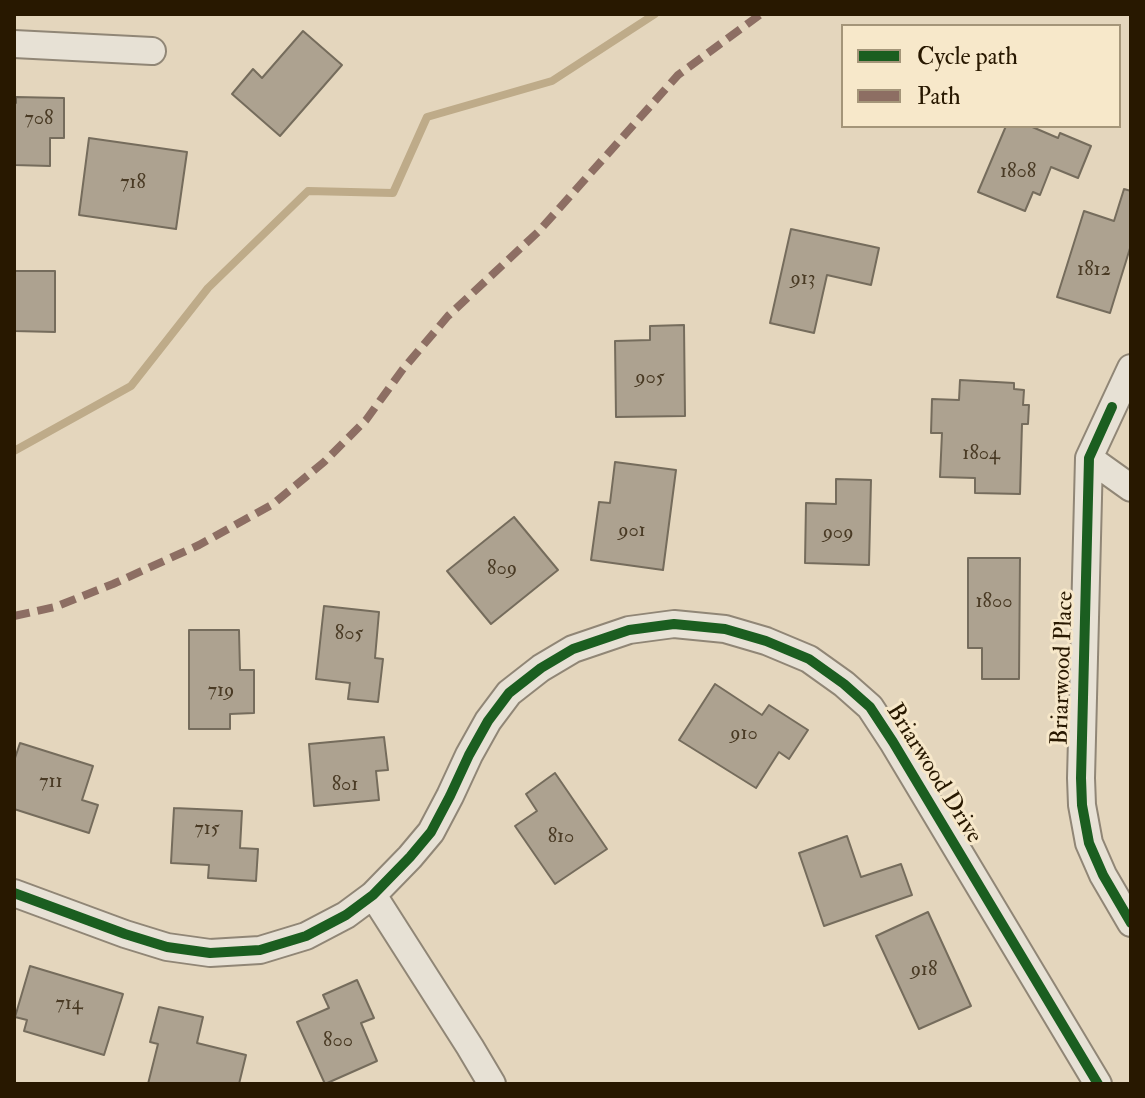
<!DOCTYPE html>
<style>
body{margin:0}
#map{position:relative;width:1145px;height:1098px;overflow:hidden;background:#e4d6bd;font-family:"IM FELL Double Pica",serif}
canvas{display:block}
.frame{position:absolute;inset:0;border:16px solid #281800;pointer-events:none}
.legend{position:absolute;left:841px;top:24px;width:280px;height:104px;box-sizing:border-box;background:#f7e8ca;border:2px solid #a49579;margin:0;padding:10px 14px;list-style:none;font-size:24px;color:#281800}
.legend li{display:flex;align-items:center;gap:16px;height:40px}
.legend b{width:40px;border:2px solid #a49579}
</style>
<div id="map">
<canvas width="1145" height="1098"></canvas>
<div class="frame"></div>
<ul class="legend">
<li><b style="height:10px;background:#1b5e20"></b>Cycle path</li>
<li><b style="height:10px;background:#8d6e63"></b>Path</li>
</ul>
</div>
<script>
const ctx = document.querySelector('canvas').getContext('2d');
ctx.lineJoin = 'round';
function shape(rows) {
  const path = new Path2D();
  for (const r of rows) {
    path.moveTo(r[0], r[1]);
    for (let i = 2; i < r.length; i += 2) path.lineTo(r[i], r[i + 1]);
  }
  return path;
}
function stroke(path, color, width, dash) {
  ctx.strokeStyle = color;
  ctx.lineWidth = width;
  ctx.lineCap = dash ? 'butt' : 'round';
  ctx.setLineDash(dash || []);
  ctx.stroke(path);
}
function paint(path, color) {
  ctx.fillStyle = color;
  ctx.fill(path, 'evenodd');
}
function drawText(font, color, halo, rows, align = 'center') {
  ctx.font = font + ' "IM FELL Double Pica",serif';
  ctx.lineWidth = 6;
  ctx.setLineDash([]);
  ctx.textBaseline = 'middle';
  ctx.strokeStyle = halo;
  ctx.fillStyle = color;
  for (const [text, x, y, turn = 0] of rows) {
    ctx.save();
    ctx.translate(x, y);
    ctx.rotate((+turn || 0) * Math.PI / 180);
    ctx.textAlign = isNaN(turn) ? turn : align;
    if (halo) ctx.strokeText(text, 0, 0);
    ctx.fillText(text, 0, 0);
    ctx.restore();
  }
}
stroke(shape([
 [14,451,131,386,208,288,308,191,393,193,427,117,552,81,655,14]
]), '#beab89', 8);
const building = shape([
 [303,31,342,65,280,136,232,94,253,69,262,78,303,31],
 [16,97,64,98,64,138,50,138,50,166,14,165,14,103,16,103,16,97],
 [1006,126,1030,126,1058,138,1060,133,1091,146,1078,178,1051,167,1040,195,1033,192,1025,211,978,192,1006,126],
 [89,138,187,152,176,229,79,215,89,138],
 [1124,189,1131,191,1131,245,1110,313,1057,297,1084,211,1114,221,1124,189],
 [791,229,879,248,871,285,827,275,814,333,770,323,791,229],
 [14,271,55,271,55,332,14,331,14,271],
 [684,325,685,416,616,417,615,341,650,340,650,326,684,325],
 [960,380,1014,383,1014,389,1024,390,1023,405,1029,405,1028,424,1022,424,1020,494,975,493,975,478,940,477,942,433,931,433,932,399,959,400,960,380],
 [615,462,676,470,663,570,591,560,599,502,610,503,615,462],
 [836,479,871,480,869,565,805,563,806,503,836,504,836,479],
 [514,517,558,570,491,624,447,571,514,517],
 [968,558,1020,558,1019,679,982,679,982,648,968,648,968,558],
 [324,606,379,612,375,658,383,659,378,702,348,699,350,683,316,679,324,606],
 [189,630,239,630,240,670,254,670,254,713,230,714,230,729,189,729,189,630],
 [715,684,762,715,769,705,808,730,789,759,779,752,756,788,679,740,715,684],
 [384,737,388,770,376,771,379,800,314,806,309,744,384,737],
 [20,743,93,766,82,800,98,805,89,833,14,809,14,761,20,743],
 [555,773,607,849,555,884,515,826,537,811,526,794,555,773],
 [174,808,242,811,240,848,258,849,256,881,208,878,209,865,171,863,174,808],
 [847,836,861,877,901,864,912,895,824,926,799,853,847,836],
 [928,912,971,1006,919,1029,876,936,928,912],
 [30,966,123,994,104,1055,24,1031,27,1020,15,1017,30,966],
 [357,980,374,1018,361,1023,377,1061,325,1084,297,1022,329,1008,323,995,357,980],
 [159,1007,203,1017,197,1043,246,1055,239,1084,148,1084,158,1044,150,1042,159,1007]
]);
paint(building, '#ada290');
stroke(building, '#756c5c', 2);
const minor = shape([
 [14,44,152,51],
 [1131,368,1089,458,1081,778,1082,805,1089,843,1103,875,1131,923],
 [1089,458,1131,488],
 [14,893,125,934,167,947,210,953,260,950,306,936,346,915,373,895,410,857,431,832,450,796,469,755,488,721,509,693,541,668,573,649,629,630,674,624,725,629,766,641,809,659,844,684,870,707,893,742,1098,1084],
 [373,895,470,1047,492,1084]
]);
stroke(minor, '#908676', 30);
stroke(minor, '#e7e1d5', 26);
stroke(shape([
 [14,616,55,607,113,584,199,545,273,504,324,462,366,420,403,369,448,316,539,231,678,75,761,14]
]), '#8d6e63', 8, [16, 8]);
stroke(shape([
 [1112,407,1089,458,1081,778,1082,805,1089,843,1103,875,1131,923],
 [14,893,125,934,167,947,210,953,260,950,306,936,346,915,373,895,410,857,431,832,450,796,469,755,488,721,509,693,541,668,573,649,629,630,674,624,725,629,766,641,809,659,844,684,870,707,893,742,1098,1084]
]), '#1b5e20', 10);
drawText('20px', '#493a24', null, [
 ["708",39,120],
 ["1808",1018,173],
 ["718",133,184],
 ["1812",1094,271],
 ["913",803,280],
 ["905",650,379],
 ["1804",981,455],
 ["901",632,532],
 ["909",838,534],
 ["809",502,570],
 ["1800",994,603],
 ["805",349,635],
 ["719",221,692],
 ["910",744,735],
 ["711",51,783],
 ["801",345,786],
 ["715",207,830],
 ["810",561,838],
 ["918",924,971],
 ["714",69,1005],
 ["800",338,1042]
]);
drawText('24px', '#281800', '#f7e8ca', [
 ["Briarwood Place",1064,668,-88],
 ["Briarwood Drive",933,774,58]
]);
</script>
